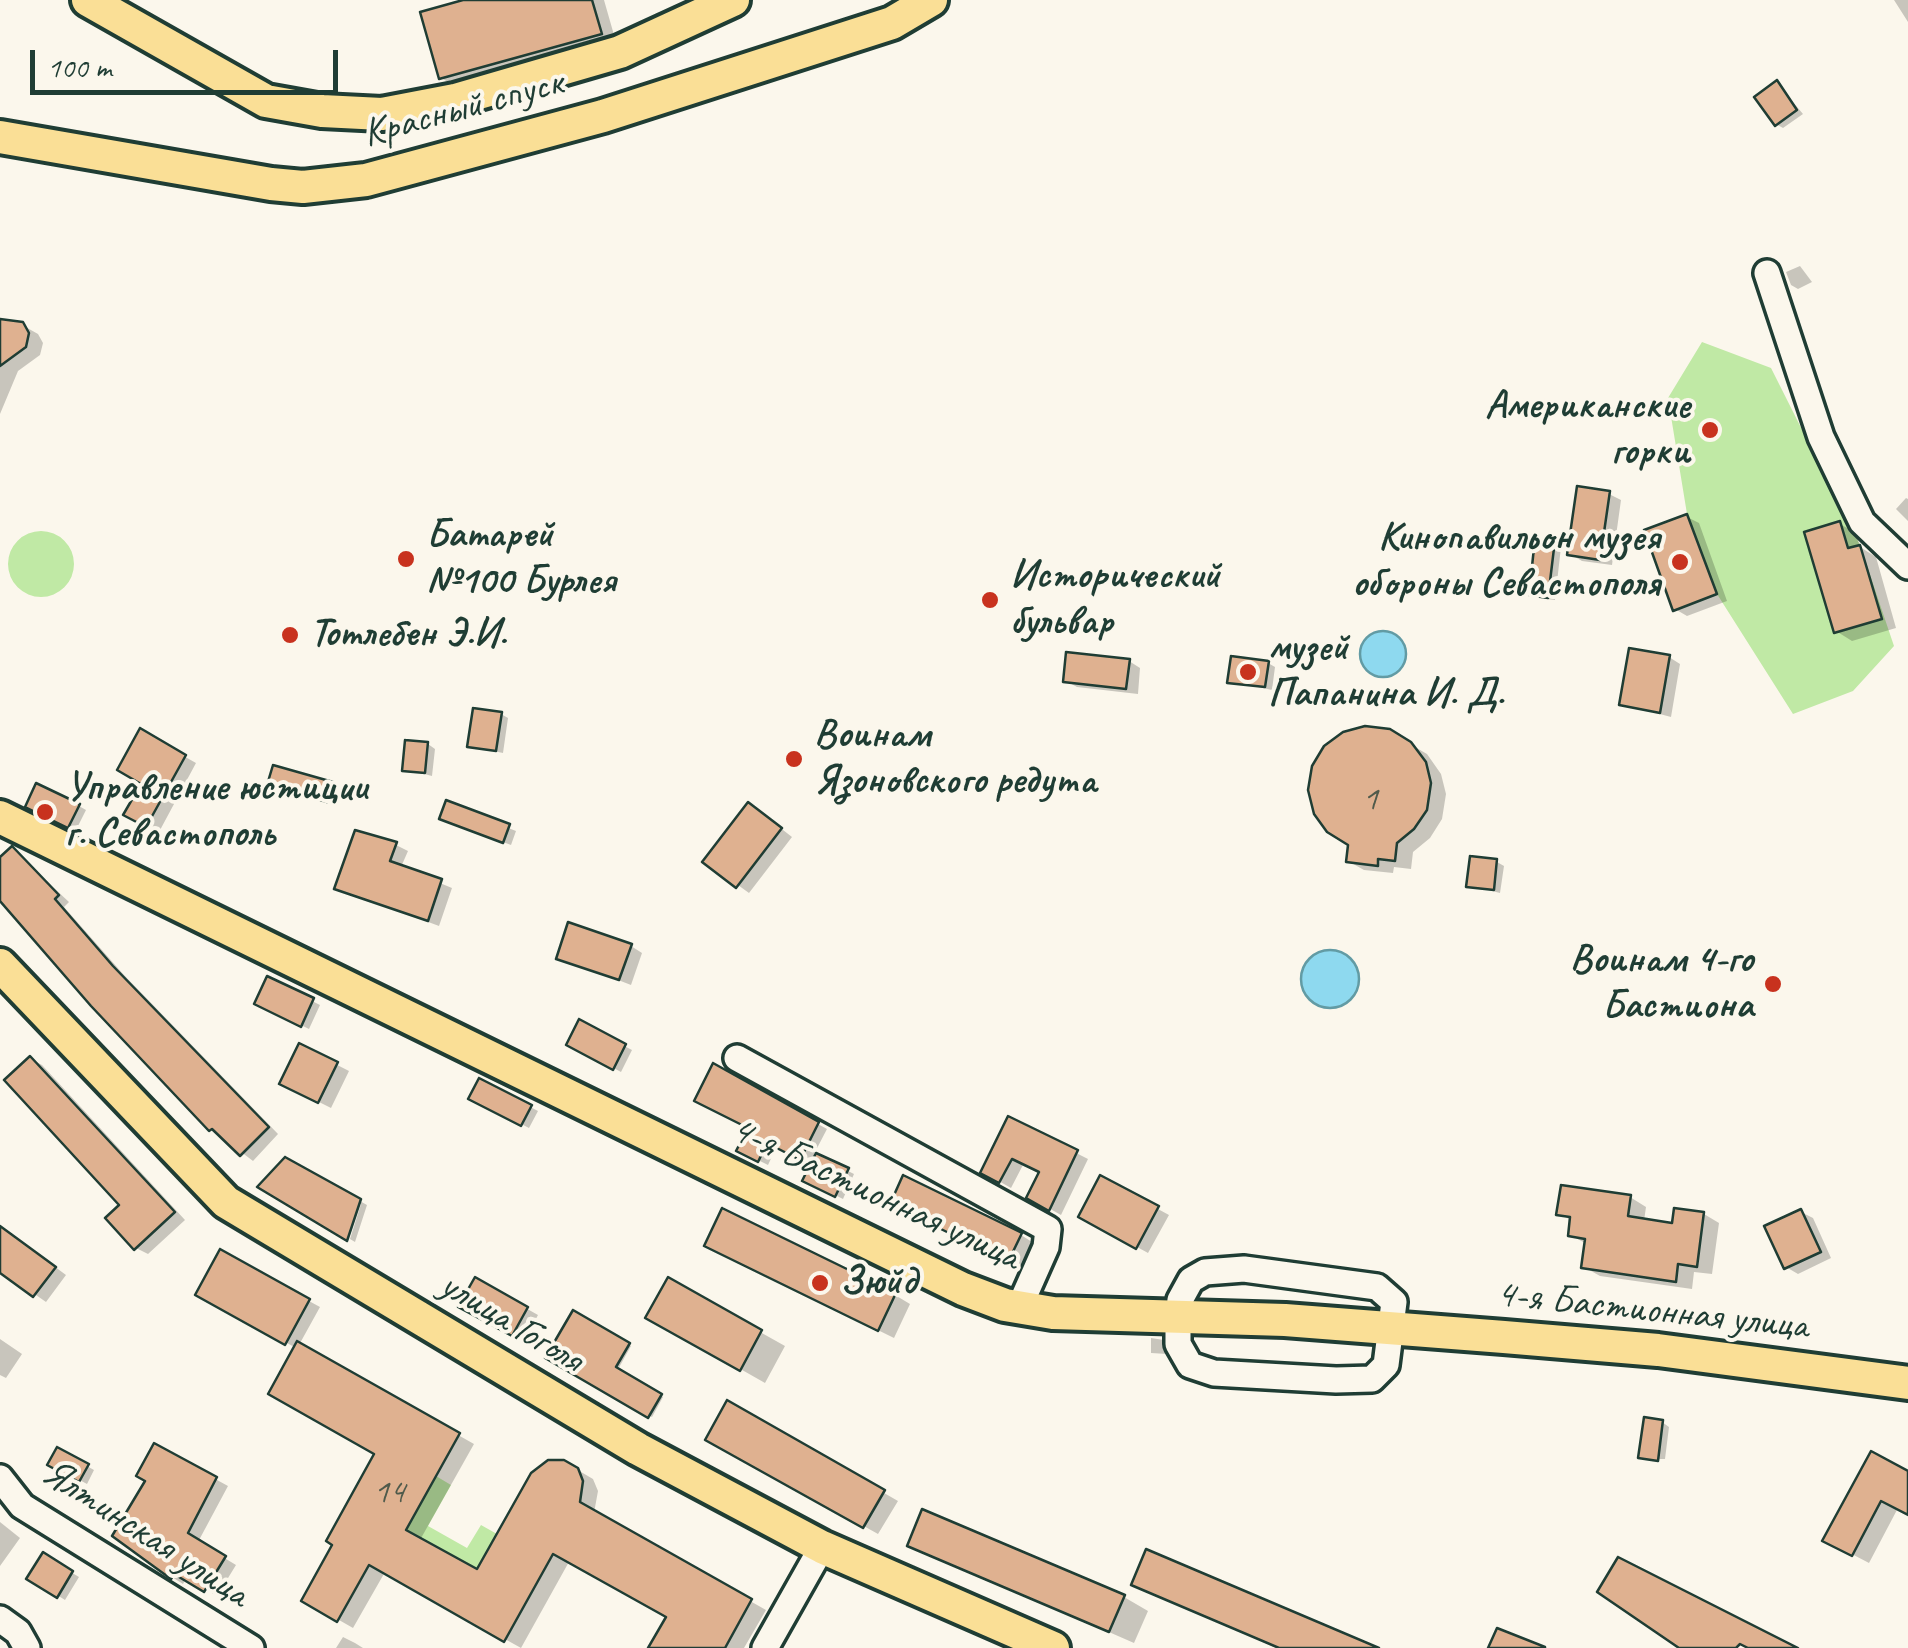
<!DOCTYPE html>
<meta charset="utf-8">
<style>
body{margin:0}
#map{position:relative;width:1908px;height:1648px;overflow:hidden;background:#fbf7ec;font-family:Caveat,sans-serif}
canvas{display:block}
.scale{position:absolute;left:30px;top:50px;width:308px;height:45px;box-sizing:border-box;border:5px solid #1f3d34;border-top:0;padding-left:12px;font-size:30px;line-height:35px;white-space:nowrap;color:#1f3d34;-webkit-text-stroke:8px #fbf7ec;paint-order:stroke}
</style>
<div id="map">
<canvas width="1908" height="1648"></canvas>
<div class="scale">100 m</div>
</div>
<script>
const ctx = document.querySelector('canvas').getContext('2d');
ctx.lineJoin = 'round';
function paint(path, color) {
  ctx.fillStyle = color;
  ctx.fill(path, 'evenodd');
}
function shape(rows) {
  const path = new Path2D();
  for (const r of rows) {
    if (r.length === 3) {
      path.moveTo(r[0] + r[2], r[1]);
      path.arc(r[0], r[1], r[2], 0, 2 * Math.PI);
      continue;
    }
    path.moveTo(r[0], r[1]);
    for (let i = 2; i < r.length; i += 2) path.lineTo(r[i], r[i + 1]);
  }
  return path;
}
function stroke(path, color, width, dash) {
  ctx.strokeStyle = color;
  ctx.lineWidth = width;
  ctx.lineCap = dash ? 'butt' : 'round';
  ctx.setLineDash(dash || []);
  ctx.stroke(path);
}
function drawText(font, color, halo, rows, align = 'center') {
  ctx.font = font + ' Caveat,sans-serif';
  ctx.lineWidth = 8;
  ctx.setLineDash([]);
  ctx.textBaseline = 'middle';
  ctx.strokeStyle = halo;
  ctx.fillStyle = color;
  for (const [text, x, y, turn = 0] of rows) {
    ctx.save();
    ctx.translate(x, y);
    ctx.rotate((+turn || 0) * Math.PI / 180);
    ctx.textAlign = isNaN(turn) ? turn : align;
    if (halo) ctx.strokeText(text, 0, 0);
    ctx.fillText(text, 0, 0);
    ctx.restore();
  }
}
paint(shape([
 [1702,342,1771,368,1860,545,1894,646,1853,691,1793,714,1717,594,1687,514,1668,398],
 [41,564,33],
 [436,1476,451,1485,428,1526,467,1548,481,1525,497,1534,477,1569,406,1530]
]), '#c0e9a5');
const water = shape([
 [1383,654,23],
 [1330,979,29]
]);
paint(water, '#8ed9ef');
stroke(water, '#629ba4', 2.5);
paint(shape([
 [472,0,604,0,616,42,457,87,441,78],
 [1894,0,1908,0,1908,22],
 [1777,83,1803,114,1783,128,1776,124],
 [1800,266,1812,282,1798,289,1791,285,1786,272],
 [0,321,22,325,38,334,43,343,40,355,18,371,0,414],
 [1609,494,1621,500,1612,565,1582,561,1570,554],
 [1906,498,1908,499,1908,521,1896,509],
 [1687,517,1699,523,1727,601,1687,616,1675,609],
 [1840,524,1856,533,1860,547,1876,557,1896,628,1852,641,1836,631],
 [1554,543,1561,547,1555,600,1538,598,1531,594],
 [1669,657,1680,664,1671,717,1622,704],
 [1129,661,1140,668,1138,694,1077,687,1066,681],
 [1268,663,1275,667,1272,690,1230,681],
 [501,714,508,718,503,753,470,746],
 [141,732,196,763,159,832,126,814,144,783],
 [1389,732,1427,754,1441,774,1446,794,1442,819,1430,838,1413,852,1411,869,1394,867,1393,873,1364,870,1348,861],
 [428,744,435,749,432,776,405,769],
 [332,784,339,788,334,804,277,788],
 [447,804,516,831,511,845,449,822],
 [28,806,79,806,86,810,76,830],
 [760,812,792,837,749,893,706,862],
 [357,833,396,845,408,851,401,867,452,888,439,926,337,888],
 [12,849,69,902,64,907,124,975,278,1134,253,1161,211,1129,0,899,0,861],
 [1497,862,1504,866,1500,893,1468,885],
 [631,946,642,953,631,985,559,957],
 [268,979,320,1005,309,1029,264,1007],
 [580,1023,632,1050,621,1072,569,1044],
 [300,1046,349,1071,331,1108,293,1089],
 [31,1059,42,1065,185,1220,148,1254,136,1248,123,1205],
 [714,1067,827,1129,814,1154,854,1174,843,1199,813,1184,813,1164,777,1146,768,1165,748,1155,751,1127],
 [480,1081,538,1111,529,1128,471,1098],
 [1009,1119,1088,1159,1061,1215,1029,1197,1042,1172,1024,1163,1011,1188,983,1172],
 [286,1160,367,1205,355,1242,350,1239,361,1204],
 [1101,1178,1169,1215,1148,1253,1081,1216],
 [1630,1197,1646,1207,1644,1221,1674,1226,1704,1214,1719,1223,1712,1274,1694,1272,1692,1289,1600,1276,1584,1267,1587,1244,1570,1235,1572,1221,1559,1213],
 [904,1209,1021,1235,1032,1242,1020,1266],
 [1801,1212,1813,1218,1831,1258,1798,1274,1786,1267],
 [0,1226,66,1275,46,1302,0,1270],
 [221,1253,320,1307,299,1345,474,1444,420,1540,478,1573,564,1462,593,1479,598,1491,594,1513,766,1610,744,1648,651,1648,669,1616,570,1560,521,1648,385,1572,353,1628,304,1600,378,1453,296,1348,199,1294],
 [723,1254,895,1295,910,1304,894,1338],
 [476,1280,538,1315,524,1341,462,1306],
 [669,1281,785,1346,765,1383,649,1317],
 [574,1314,631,1346,617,1371,663,1397,652,1417,549,1357],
 [1151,1338,1164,1340,1167,1354,1151,1353],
 [0,1339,22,1354,6,1378,0,1375],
 [728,1403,898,1501,878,1534,708,1439],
 [1662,1422,1669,1427,1665,1459,1646,1459,1641,1457],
 [155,1446,228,1486,198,1542,236,1565,217,1596,186,1578,183,1584,172,1577,115,1535,149,1481],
 [58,1450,94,1470,87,1484,50,1464],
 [1908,1474,1908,1513,1898,1508,1869,1563,1825,1540],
 [0,1522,20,1538,0,1566],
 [910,1545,1124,1597,1148,1611,1134,1643],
 [44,1556,79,1577,65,1600,30,1578],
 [1134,1584,1372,1648,1276,1648],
 [343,1637,355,1643,363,1648,336,1648]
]), '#0003');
const building = shape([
 [463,0,592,0,602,34,439,79,420,12,463,0],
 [1777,80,1797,110,1775,126,1754,97,1777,80],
 [0,319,23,322,29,333,26,347,0,366,0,319],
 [1577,486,1610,491,1600,560,1567,555,1577,486],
 [1687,514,1717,594,1673,611,1644,530,1687,514],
 [1840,521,1848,548,1860,545,1882,619,1834,633,1804,532,1840,521],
 [1535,538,1555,540,1548,598,1529,595,1535,538],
 [1629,648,1670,655,1660,713,1619,705,1629,648],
 [1066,652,1130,659,1126,689,1063,682,1066,652],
 [1231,656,1269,661,1265,687,1227,683,1231,656],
 [473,708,502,712,496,751,467,747,473,708],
 [1365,726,1390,729,1411,742,1426,762,1431,783,1427,810,1414,829,1397,843,1395,861,1378,859,1378,866,1346,862,1348,845,1327,832,1314,814,1308,790,1312,766,1324,746,1343,732,1365,726],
 [140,728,186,755,146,827,123,815,141,784,117,770,140,728],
 [405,740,428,742,425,773,402,771,405,740],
 [273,765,333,782,327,802,267,785,273,765],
 [36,783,80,804,68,828,25,807,36,783],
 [446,800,510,824,503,843,439,819,446,800],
 [748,802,782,828,736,888,702,862,748,802],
 [355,830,397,842,390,861,442,879,428,921,334,889,355,830],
 [12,846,59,895,55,899,113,966,269,1127,240,1156,212,1129,209,1131,91,1006,0,901,0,857,12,846],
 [1470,856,1497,859,1494,890,1466,887,1470,856],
 [568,922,632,944,619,980,556,959,568,922],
 [267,976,314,998,301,1027,254,1004,267,976],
 [579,1019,626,1044,613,1070,566,1045,579,1019],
 [299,1043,338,1062,318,1103,279,1084,299,1043],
 [30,1056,175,1212,134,1250,105,1218,119,1205,4,1080,30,1056],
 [713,1063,819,1122,800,1160,767,1143,758,1162,736,1151,748,1128,694,1101,713,1063],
 [479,1078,532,1105,521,1126,468,1099,479,1078],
 [1008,1116,1078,1150,1049,1211,1026,1198,1039,1172,1012,1159,999,1183,980,1173,1008,1116],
 [816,1153,849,1168,835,1197,802,1181,816,1153],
 [285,1157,361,1199,347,1241,257,1187,285,1157],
 [903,1175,1022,1233,1008,1262,890,1204,903,1175],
 [1100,1175,1159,1206,1136,1249,1078,1217,1100,1175],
 [1561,1185,1631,1195,1628,1216,1672,1223,1674,1208,1704,1212,1697,1267,1678,1264,1676,1282,1581,1268,1585,1239,1568,1236,1570,1217,1556,1215,1561,1185],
 [722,1208,896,1293,878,1331,704,1246,722,1208],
 [1801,1209,1821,1252,1784,1269,1764,1226,1801,1209],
 [0,1226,56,1267,33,1297,0,1273,0,1226],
 [220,1249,310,1299,285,1345,195,1295,220,1249],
 [475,1277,528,1307,512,1336,458,1307,475,1277],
 [668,1277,762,1330,740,1371,645,1318,668,1277],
 [573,1310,630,1343,616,1367,662,1394,648,1418,545,1358,573,1310],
 [297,1341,460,1433,406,1530,477,1569,531,1473,548,1460,564,1460,578,1468,583,1481,580,1502,752,1599,725,1648,648,1648,666,1617,553,1554,504,1642,369,1565,337,1622,301,1601,332,1545,326,1541,374,1454,268,1394,297,1341],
 [727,1400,885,1490,863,1528,705,1440,727,1400],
 [1644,1417,1663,1420,1658,1461,1638,1458,1644,1417],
 [154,1443,217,1477,188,1533,226,1556,204,1592,174,1574,171,1579,112,1536,145,1481,136,1476,154,1443],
 [57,1447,89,1464,79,1482,47,1465,57,1447],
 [1871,1451,1908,1471,1908,1515,1881,1501,1852,1556,1822,1541,1871,1451],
 [922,1509,1125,1595,1109,1632,907,1546,922,1509],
 [1146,1549,1379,1648,1279,1648,1131,1585,1146,1549],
 [43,1552,73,1571,57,1598,26,1579,43,1552],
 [1618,1557,1798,1648,1748,1648,1740,1644,1736,1648,1679,1648,1597,1592,1618,1557],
 [1497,1628,1545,1647,1545,1648,1488,1648,1497,1628]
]);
paint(building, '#dfb190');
stroke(building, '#1f3d34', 2.5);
const minor = shape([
 [1767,273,1821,437,1862,522,1908,566],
 [737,1058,1048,1229,1046,1247,1019,1308],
 [1244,1269,1377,1287,1394,1302,1386,1365,1372,1379,1336,1380,1214,1373,1190,1365,1178,1344,1178,1317,1180,1300,1191,1280,1205,1272,1244,1269],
 [0,1478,22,1506,251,1648],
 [0,1619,18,1632,27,1648],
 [765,1648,822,1547]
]);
const major = shape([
 [88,0,266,101,322,111,382,114,455,100,620,52,733,0],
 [0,137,271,184,303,187,366,180,603,116,892,23,931,0],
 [0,817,963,1289,1005,1305,1053,1313,1285,1320,1504,1337,1658,1350,1908,1383],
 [0,965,226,1202,638,1449,822,1547,1053,1648]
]);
stroke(minor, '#1f3d34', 32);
stroke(major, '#1f3d34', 40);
stroke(minor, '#fbf7ec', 25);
stroke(major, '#fadf96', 32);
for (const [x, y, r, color] of [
 [1710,430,10,"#c8321e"],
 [406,559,10,"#c8321e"],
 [1680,562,10,"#c8321e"],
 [990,600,10,"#c8321e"],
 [290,635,10,"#c8321e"],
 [1248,672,10,"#c8321e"],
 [794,759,10,"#c8321e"],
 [45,812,10,"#c8321e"],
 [1773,984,10,"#c8321e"],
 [820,1283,10,"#c8321e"]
]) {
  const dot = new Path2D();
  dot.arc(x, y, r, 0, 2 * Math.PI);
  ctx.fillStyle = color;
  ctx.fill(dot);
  stroke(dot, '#fbf7ec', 4);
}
drawText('35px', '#4f5a4b', null, [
 ["1",1370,800],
 ["14",389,1493]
]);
drawText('40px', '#1f3d34', '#fbf7ec', [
 ["Красный спуск",463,109,-15],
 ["4-я Бастионная улица",875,1194,25],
 ["4-я Бастионная улица",1652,1311,6],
 ["улица Гоголя",511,1323,31],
 ["Ялтинская улица",145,1534,33]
]);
drawText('bold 40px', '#1f3d34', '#fbf7ec', [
 ["Американские",1690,407,"right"],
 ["горки",1690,453,"right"],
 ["Батарей",426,536],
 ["№100 Бурлея",426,582],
 ["Кинопавильон музея",1660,539,"right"],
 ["обороны Севастополя",1660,585,"right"],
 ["Исторический",1010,577],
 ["бульвар",1010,623],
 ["Тотлебен Э.И.",310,635],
 ["музей",1268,649],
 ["Папанина И. Д.",1268,695],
 ["Воинам",814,736],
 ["Язоновского редута",814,782],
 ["Управление юстиции",65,789],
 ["г. Севастополь",65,835],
 ["Воинам 4-го",1753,961,"right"],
 ["Бастиона",1753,1007,"right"],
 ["Зюйд",840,1283]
], 'left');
</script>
